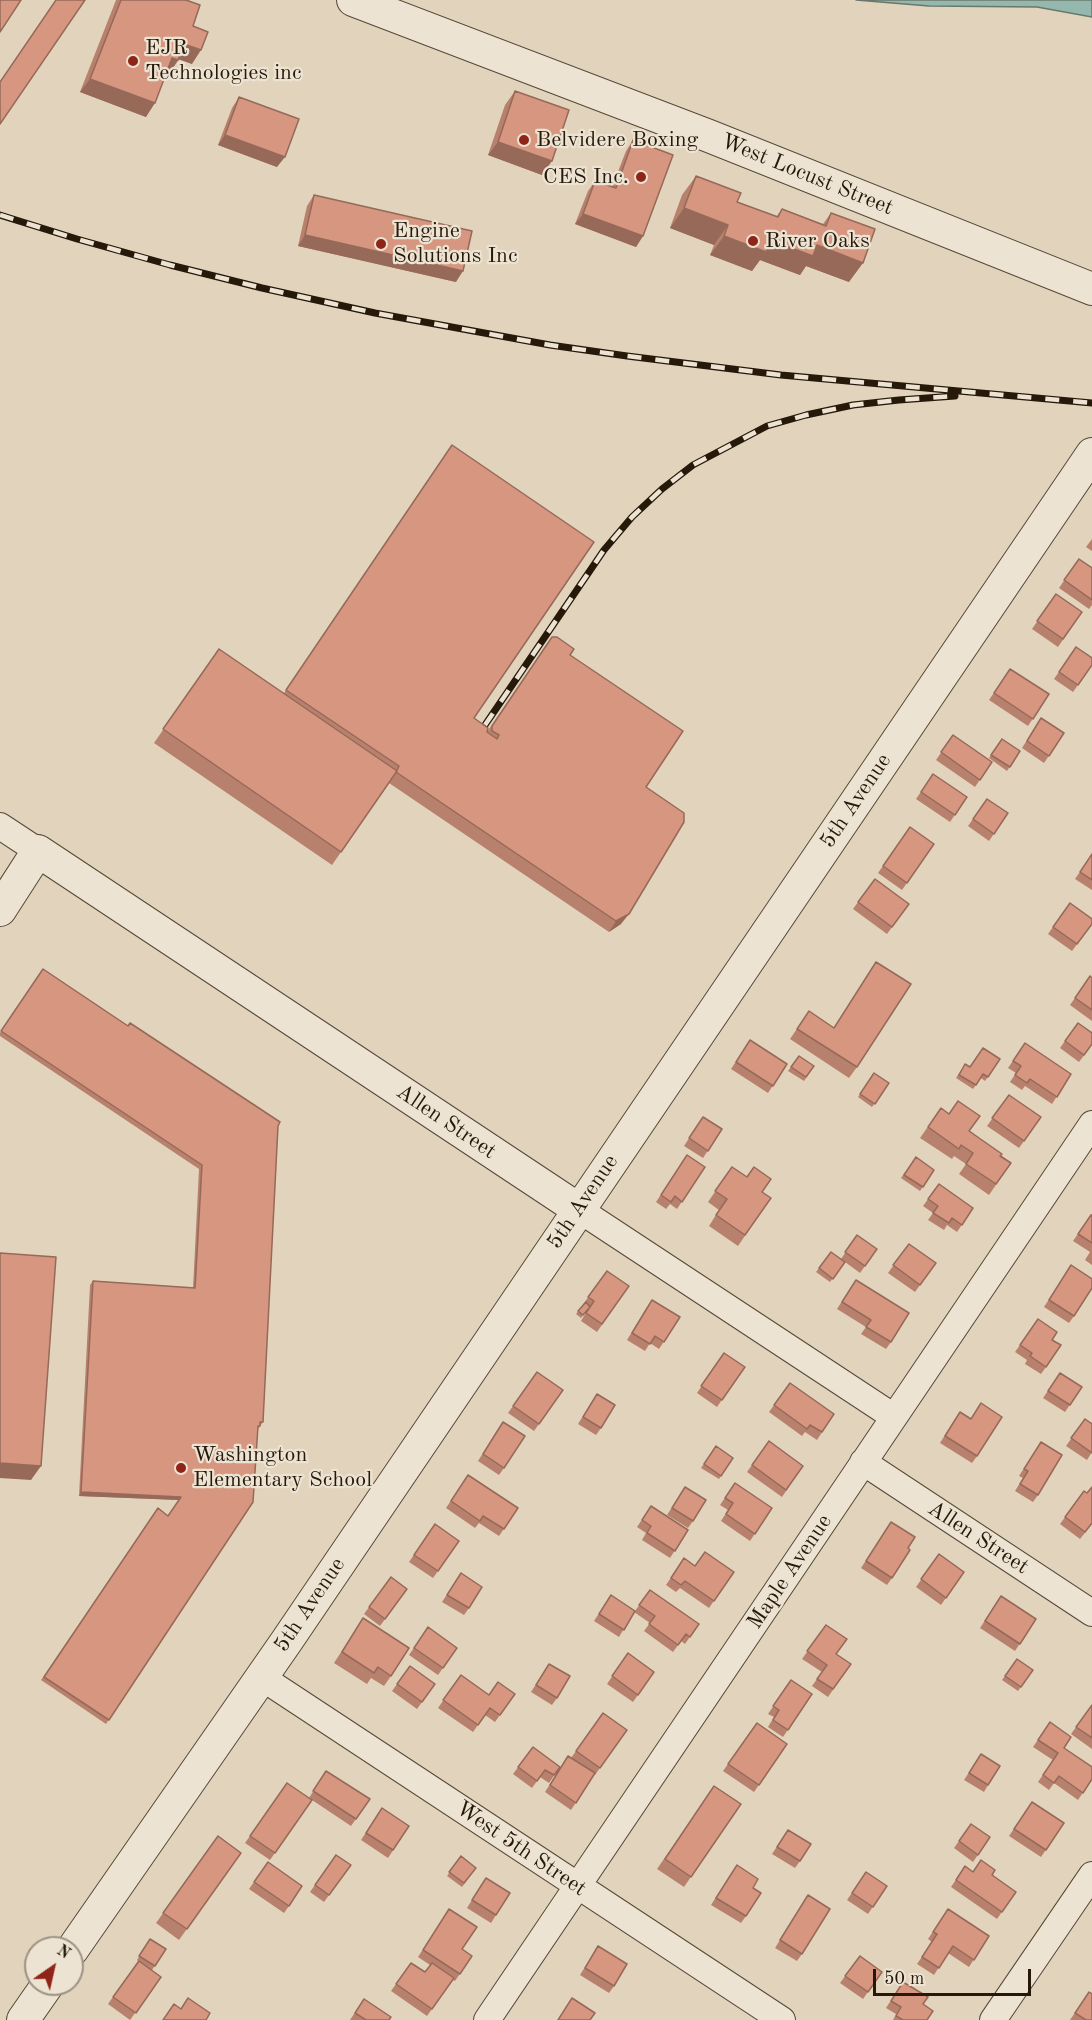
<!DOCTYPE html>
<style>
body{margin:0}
#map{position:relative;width:1092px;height:2020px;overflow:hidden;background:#e2d4bc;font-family:"Old Standard TT",serif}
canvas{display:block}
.north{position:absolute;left:24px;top:1936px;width:60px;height:60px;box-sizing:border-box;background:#ece3d3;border:2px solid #9d9283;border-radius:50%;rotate:34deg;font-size:16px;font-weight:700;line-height:24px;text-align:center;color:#26190a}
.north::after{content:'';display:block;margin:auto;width:21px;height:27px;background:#8f2418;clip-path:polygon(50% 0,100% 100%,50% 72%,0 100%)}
.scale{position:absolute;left:873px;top:1969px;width:158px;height:27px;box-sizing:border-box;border:3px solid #26190a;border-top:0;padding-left:8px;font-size:18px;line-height:21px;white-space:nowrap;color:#26190a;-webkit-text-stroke:4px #ece3d3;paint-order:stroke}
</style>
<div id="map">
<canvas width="1092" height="2020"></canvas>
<div class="north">N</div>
<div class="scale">50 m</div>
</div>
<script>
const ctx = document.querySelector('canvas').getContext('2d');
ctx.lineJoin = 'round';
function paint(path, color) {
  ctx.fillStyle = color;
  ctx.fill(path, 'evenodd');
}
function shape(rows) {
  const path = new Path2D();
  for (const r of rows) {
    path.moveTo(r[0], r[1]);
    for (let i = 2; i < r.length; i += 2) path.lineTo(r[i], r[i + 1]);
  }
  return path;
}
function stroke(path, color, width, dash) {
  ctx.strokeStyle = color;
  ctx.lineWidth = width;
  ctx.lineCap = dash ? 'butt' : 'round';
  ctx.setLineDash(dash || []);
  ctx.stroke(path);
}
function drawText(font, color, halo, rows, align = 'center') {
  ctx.font = font + ' "Old Standard TT",serif';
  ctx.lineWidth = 4.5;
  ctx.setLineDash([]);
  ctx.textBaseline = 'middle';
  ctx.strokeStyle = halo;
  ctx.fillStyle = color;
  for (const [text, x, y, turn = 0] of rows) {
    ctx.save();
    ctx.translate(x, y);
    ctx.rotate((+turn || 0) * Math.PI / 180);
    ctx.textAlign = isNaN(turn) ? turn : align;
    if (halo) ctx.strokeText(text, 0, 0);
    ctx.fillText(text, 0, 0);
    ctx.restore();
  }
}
const water = shape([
 [856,0,1092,0,1092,17,1037,7,929,6,856,0]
]);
paint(water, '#95b8ae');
stroke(water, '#69786c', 1.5);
const minor = shape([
 [0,826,38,851],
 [578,1209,894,1417],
 [863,1462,1092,1613],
 [261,1677,782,2020],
 [487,2020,1092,1124],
 [993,2020,1092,1875]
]);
const tertiary = shape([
 [353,0,709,136,1092,289],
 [0,910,38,851,578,1209],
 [72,1950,286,1642,1092,454],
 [23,2020,48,1984]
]);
stroke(minor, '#554836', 28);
stroke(tertiary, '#554836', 34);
stroke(minor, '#ece3d3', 26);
stroke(tertiary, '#ece3d3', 32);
const rail = shape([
 [0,215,77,239,170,265,262,288,375,313,550,345,627,356,781,375,1092,403],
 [485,725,604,550,632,517,662,489,693,465,767,426,806,415,853,405,899,400,955,396]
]);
stroke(rail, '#26190a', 7);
stroke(rail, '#ece3d3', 4.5, [14]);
paint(shape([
 [116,0,186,0,193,26,192,64,179,59,169,74,166,73,146,117,80,92],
 [515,91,542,175,488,155,505,105],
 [239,97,277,167,218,145,232,108],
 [633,140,643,236,636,247,575,224,588,191,595,181,612,187,626,151],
 [696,176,737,202,776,217,782,209,823,224,831,213,849,282,806,266,800,275,760,260,752,271,710,255,714,245,670,228,682,195],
 [314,195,456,282,298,246,307,206],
 [452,445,474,718,487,732,552,637,570,655,646,787,621,924,609,932,389,783,332,865,154,743,219,649,284,693],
 [1092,539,1092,551,1086,547],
 [1079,559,1092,568,1092,605,1089,609,1059,588],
 [1056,594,1082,612,1058,647,1032,629],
 [1076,647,1092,665,1073,692,1054,679],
 [1010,669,1049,694,1028,726,989,700],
 [1041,718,1064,733,1044,763,1022,748],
 [953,735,992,762,975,787,936,760],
 [1002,739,1020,751,1007,771,989,758],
 [933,774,967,797,950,822,916,799],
 [987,799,1008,813,989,841,968,826],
 [910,827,934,844,902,890,878,873],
 [1092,854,1092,890,1075,879],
 [875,879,909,904,887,934,853,909],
 [1070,903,1092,924,1072,951,1048,934],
 [43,969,278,1126,263,1422,258,1429,253,1502,106,1724,41,1680,158,1508,168,1516,179,1500,79,1496,90,1285,93,1281,193,1288,199,1169,0,1036,0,1033],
 [1090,976,1092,978,1092,1021,1070,1005],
 [809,1011,833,1027,857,1067,849,1078,790,1039],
 [750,1040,787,1064,768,1093,731,1069],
 [1065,1041,1092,1045,1079,1062,1060,1048],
 [1025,1043,1071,1074,1052,1104,1025,1086,1022,1090,1010,1082,1016,1073,1008,1068],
 [799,1056,814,1066,804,1081,788,1071],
 [1000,1059,985,1081,981,1078,973,1089,956,1078,965,1064,970,1067],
 [874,1073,889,1083,872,1107,858,1097],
 [1009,1095,1041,1117,1019,1148,987,1126],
 [941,1108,1011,1163,989,1195,959,1174,966,1164,954,1156,952,1159,920,1138],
 [703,1117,722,1129,703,1158,684,1146],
 [687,1155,705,1167,677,1209,670,1204,666,1209,656,1202],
 [916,1157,934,1170,920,1191,901,1178],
 [732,1167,762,1192,771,1198,738,1246,709,1226,719,1210,708,1202],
 [939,1184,973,1208,957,1232,947,1225,944,1230,928,1220,933,1213,923,1206],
 [1091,1215,1092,1215,1092,1265,1085,1260,1090,1252,1073,1241],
 [857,1235,877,1249,860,1273,845,1262,830,1282,816,1272,831,1252,841,1259],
 [909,1244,936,1263,915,1292,888,1273],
 [607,1271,629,1286,597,1332,581,1321,588,1309,581,1318,576,1314],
 [1066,1273,1074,1316,1069,1323,1044,1307],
 [851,1287,891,1342,886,1349,861,1334,866,1327,837,1309],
 [647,1307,680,1317,659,1349,650,1343,645,1351,627,1340],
 [1038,1319,1046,1367,1041,1374,1025,1364,1027,1360,1015,1352],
 [724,1353,745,1367,717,1407,697,1393],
 [537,1372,563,1390,534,1431,508,1413],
 [1060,1373,1082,1387,1065,1412,1043,1398],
 [790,1383,834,1414,817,1440,805,1432,802,1436,769,1412],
 [597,1394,601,1428,596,1435,578,1424],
 [971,1418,977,1456,972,1463,940,1443,955,1419],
 [1085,1419,1092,1452,1087,1460,1066,1446],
 [498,1429,504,1468,499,1475,478,1461],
 [769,1441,803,1466,782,1497,747,1472],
 [1041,1442,1038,1495,1033,1502,1015,1491,1023,1478,1019,1476],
 [716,1446,733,1458,719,1479,701,1468],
 [468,1475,518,1508,499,1536,479,1523,475,1528,446,1508],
 [735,1483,772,1508,750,1541,721,1521,728,1510,720,1505],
 [685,1487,693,1521,688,1528,667,1515],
 [1084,1491,1092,1524,1080,1539,1060,1524],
 [651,1506,688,1530,670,1558,642,1540,646,1533,637,1527],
 [891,1522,908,1548,892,1578,887,1585,861,1568],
 [435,1524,438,1571,433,1578,409,1562],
 [939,1554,964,1572,941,1605,916,1587],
 [684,1558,695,1566,734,1572,709,1608,680,1588,676,1592,666,1585],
 [461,1573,469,1608,464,1615,442,1602],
 [391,1577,407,1589,380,1626,364,1614],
 [650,1590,699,1624,685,1644,681,1641,673,1652,644,1631,650,1623,634,1612,619,1637,594,1621,611,1595,635,1611],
 [1001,1596,1036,1619,1015,1651,980,1628],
 [363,1618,391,1676,384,1686,371,1678,367,1684,334,1663],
 [826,1625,836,1654,851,1664,828,1697,812,1686,822,1672,802,1659],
 [428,1627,457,1648,438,1675,409,1655],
 [628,1653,654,1672,633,1702,607,1684],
 [1017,1659,1033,1670,1018,1691,1002,1680],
 [549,1664,557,1698,552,1705,531,1692],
 [410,1666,435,1684,417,1709,392,1691],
 [461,1675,489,1695,515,1694,495,1722,485,1715,473,1732,438,1708],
 [791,1680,812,1694,783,1737,768,1727,774,1717,768,1714],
 [1092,1705,1092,1749,1071,1734],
 [603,1713,627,1730,595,1775,595,1774,571,1810,545,1792,568,1756,571,1758],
 [1050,1722,1064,1748,1092,1779,1078,1800,1054,1783,1049,1790,1038,1782,1053,1760,1033,1747],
 [757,1723,787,1744,754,1792,723,1771],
 [533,1747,560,1767,549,1783,540,1777,532,1788,513,1774],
 [981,1754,988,1785,984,1792,964,1780],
 [326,1771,370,1799,351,1826,312,1800,270,1860,245,1843,287,1783,309,1798],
 [714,1786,741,1804,684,1887,657,1869],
 [1032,1802,1064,1823,1041,1857,1009,1836],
 [382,1808,409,1826,388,1858,361,1840],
 [971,1824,990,1837,973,1862,954,1848],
 [788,1830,800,1861,795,1868,772,1854],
 [218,1836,241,1853,179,1940,156,1923],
 [336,1855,351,1865,324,1902,310,1892],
 [461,1856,476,1868,462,1887,447,1876],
 [268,1862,289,1906,284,1913,249,1889],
 [965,1866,973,1872,992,1875,1016,1892,997,1919,951,1887],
 [732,1872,753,1888,746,1916,741,1923,711,1905],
 [866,1872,887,1886,868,1914,847,1900],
 [481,1885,510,1893,491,1923,467,1908],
 [808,1895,802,1954,797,1961,775,1948],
 [449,1909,462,1949,472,1956,455,1981,453,1980,427,2016,391,1991,411,1963,425,1972,430,1965,418,1957],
 [948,1909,989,1936,969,1967,948,1953,934,1975,917,1964,932,1942,928,1939],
 [150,1939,166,1949,152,1970,143,1964,161,1977,130,2020,108,2004,138,1961,137,1960],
 [598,1946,614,1986,609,1993,580,1975],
 [860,1956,882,1972,863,1999,840,1983],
 [903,1982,923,2004,927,2020,893,2020,896,2014,886,2008],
 [1089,1992,1092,2020,1070,2020],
 [364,1999,389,2020,350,2020]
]), '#b8816d');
paint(shape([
 [184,44,201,50,192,64,175,58],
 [172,58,178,60,169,74,162,72],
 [90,79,155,103,146,117,80,92],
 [225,135,285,157,277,167,218,145],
 [498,142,552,161,542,175,488,155],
 [684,208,728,225,714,245,670,228],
 [583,214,643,236,636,247,575,224],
 [305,235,463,271,456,282,298,246],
 [724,236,770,240,817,245,863,263,849,282,806,266,800,275,760,260,752,271,710,255],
 [629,914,621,924,609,932,616,921],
 [0,1463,41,1466,31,1480,0,1478],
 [81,1492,181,1497,179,1500,79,1496]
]), '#966959');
const building = shape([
 [0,0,21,0,0,32,0,0],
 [56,0,85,0,0,124,0,82,56,0],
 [121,0,186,0,200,5,193,26,208,32,201,50,184,44,178,60,172,58,155,103,90,79,121,0],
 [515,91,569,110,552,161,498,142,515,91],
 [239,97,299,119,285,157,225,135,239,97],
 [633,140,673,155,643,236,583,214,595,181,616,188,633,140],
 [696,176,741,193,737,202,778,217,782,209,826,226,831,213,875,229,863,263,817,245,813,256,770,240,766,252,724,236,728,225,684,208,696,176],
 [314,195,472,231,463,271,305,235,314,195],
 [452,445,594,542,474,718,488,728,487,732,497,739,499,735,492,731,492,726,552,637,557,637,574,649,570,655,683,731,646,787,684,813,684,822,629,914,616,921,396,772,399,766,286,690,452,445],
 [1079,559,1092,568,1092,600,1064,580,1079,559],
 [1056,594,1082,612,1063,639,1037,621,1056,594],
 [1076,647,1092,658,1092,665,1078,685,1059,672,1076,647],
 [219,649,397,771,341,852,163,729,219,649],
 [1010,669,1049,694,1033,719,994,693,1010,669],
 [1041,718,1064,733,1049,756,1027,741,1041,718],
 [953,735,992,762,980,780,941,752,953,735],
 [1002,739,1020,751,1010,767,991,755,1002,739],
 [933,774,967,797,955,815,921,792,933,774],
 [987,799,1008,813,994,834,973,819,987,799],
 [910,827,934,844,907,883,883,866,910,827],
 [1092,854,1092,880,1080,872,1092,854],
 [875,879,909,904,892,927,858,902,875,879],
 [1070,903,1092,919,1092,924,1077,944,1053,927,1070,903],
 [876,962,911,984,857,1067,797,1029,809,1011,834,1028,876,962],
 [43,969,128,1026,130,1023,280,1122,278,1126,263,1422,260,1422,260,1426,258,1426,253,1502,109,1720,44,1677,158,1508,168,1516,181,1497,81,1492,93,1281,195,1288,202,1165,1,1031,43,969],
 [1090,976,1092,978,1092,1010,1075,998,1090,976],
 [1078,1023,1092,1033,1092,1044,1084,1055,1065,1041,1078,1023],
 [750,1040,787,1064,773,1086,736,1062,750,1040],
 [1025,1043,1071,1074,1057,1097,1030,1079,1027,1083,1015,1075,1021,1066,1013,1061,1025,1043],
 [983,1048,1000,1059,988,1077,983,1074,976,1085,959,1075,965,1064,970,1067,983,1048],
 [799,1056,814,1066,806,1077,791,1067,799,1056],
 [874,1073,889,1083,875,1104,860,1094,874,1073],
 [1009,1095,1041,1117,1024,1141,992,1118,1009,1095],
 [958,1101,980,1116,969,1131,1002,1154,1000,1156,1011,1163,996,1184,966,1164,973,1153,961,1145,959,1149,928,1127,941,1108,949,1114,958,1101],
 [703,1117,722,1129,708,1151,689,1138,703,1117],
 [687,1155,705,1167,682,1202,675,1196,671,1202,661,1195,687,1155],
 [916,1157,934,1170,923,1187,904,1175,916,1157],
 [732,1167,747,1177,754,1167,771,1179,762,1192,771,1198,745,1235,716,1215,727,1199,715,1191,732,1167],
 [939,1184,973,1208,962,1225,952,1218,949,1223,933,1213,938,1206,928,1199,939,1184],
 [1091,1215,1092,1215,1092,1243,1078,1234,1091,1215],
 [857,1235,877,1249,865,1266,845,1252,857,1235],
 [909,1244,936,1263,920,1285,893,1265,909,1244],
 [831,1252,845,1262,833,1279,819,1268,831,1252],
 [0,1253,56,1257,41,1466,0,1463,0,1253],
 [1071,1265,1092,1279,1092,1288,1074,1316,1049,1300,1071,1265],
 [607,1271,629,1286,602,1324,586,1313,594,1301,588,1297,607,1271],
 [856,1280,909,1313,891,1342,866,1327,871,1320,842,1302,856,1280],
 [652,1300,680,1317,664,1342,655,1336,650,1344,632,1333,652,1300],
 [586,1302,590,1307,583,1315,578,1311,586,1302],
 [1038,1319,1057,1332,1052,1340,1061,1345,1046,1367,1030,1356,1032,1353,1020,1345,1038,1319],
 [724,1353,745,1367,722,1400,701,1386,724,1353],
 [537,1372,563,1390,539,1424,513,1406,537,1372],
 [1060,1373,1082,1387,1070,1405,1048,1391,1060,1373],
 [790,1383,834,1414,822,1432,810,1425,807,1429,774,1405,790,1383],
 [597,1394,615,1405,601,1428,583,1417,597,1394],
 [981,1403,1002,1417,977,1456,945,1436,960,1412,971,1419,981,1403],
 [1085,1419,1092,1424,1092,1453,1071,1438,1085,1419],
 [503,1422,525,1436,504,1468,483,1454,503,1422],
 [769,1441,803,1466,786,1490,752,1465,769,1441],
 [1041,1442,1062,1455,1038,1495,1020,1484,1028,1471,1024,1469,1041,1442],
 [716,1446,733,1458,721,1476,704,1464,716,1446],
 [468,1475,518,1508,504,1529,483,1516,480,1521,451,1501,468,1475],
 [735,1483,772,1508,755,1534,726,1514,733,1503,725,1498,735,1483],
 [685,1487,706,1500,693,1521,672,1508,685,1487],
 [1092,1487,1092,1523,1085,1532,1065,1517,1084,1491,1087,1493,1092,1487],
 [651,1506,688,1530,675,1551,647,1533,651,1526,642,1520,651,1506],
 [891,1522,915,1537,908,1548,910,1550,892,1578,866,1561,891,1522],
 [435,1524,459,1541,438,1571,414,1555,435,1524],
 [705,1552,734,1572,714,1601,685,1581,681,1585,671,1578,684,1558,695,1566,705,1552],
 [939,1554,964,1572,946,1598,921,1579,939,1554],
 [461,1573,482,1587,469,1608,447,1595,461,1573],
 [391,1577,407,1589,385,1619,369,1607,391,1577],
 [650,1590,699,1624,690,1637,686,1634,678,1645,649,1624,655,1616,639,1605,650,1590],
 [611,1595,635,1611,624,1630,599,1614,611,1595],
 [1001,1596,1036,1619,1020,1644,985,1621,1001,1596],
 [363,1618,409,1648,391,1676,378,1667,374,1673,342,1652,363,1618],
 [826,1625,847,1639,836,1654,851,1664,833,1689,817,1679,827,1665,807,1651,826,1625],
 [428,1627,457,1648,443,1668,414,1648,428,1627],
 [628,1653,654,1672,638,1695,612,1676,628,1653],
 [1017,1659,1033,1670,1021,1687,1005,1676,1017,1659],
 [549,1664,570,1676,557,1698,536,1685,549,1664],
 [410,1666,435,1684,422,1702,397,1684,410,1666],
 [461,1675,489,1695,498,1682,515,1694,500,1715,490,1708,478,1725,443,1700,461,1675],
 [791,1680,812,1694,788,1730,773,1720,779,1710,773,1706,791,1680],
 [1092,1705,1092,1738,1076,1727,1092,1705],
 [603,1713,627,1730,600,1768,576,1751,603,1713],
 [1050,1722,1071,1737,1064,1748,1092,1767,1092,1779,1083,1793,1059,1776,1054,1783,1043,1775,1058,1753,1038,1740,1050,1722],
 [757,1723,787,1744,759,1785,728,1764,757,1723],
 [533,1747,560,1767,554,1775,545,1770,537,1781,518,1767,533,1747],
 [981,1754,1000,1766,988,1785,969,1773,981,1754],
 [568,1756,595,1773,576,1803,550,1785,568,1756],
 [326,1771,370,1799,356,1819,313,1791,326,1771],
 [287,1783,312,1800,275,1853,250,1836,287,1783],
 [714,1786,741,1804,691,1877,665,1859,714,1786],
 [1032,1802,1064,1823,1046,1850,1014,1829,1032,1802],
 [382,1808,409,1826,393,1850,366,1833,382,1808],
 [971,1824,990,1837,978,1855,959,1841,971,1824],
 [788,1830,811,1844,800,1861,777,1847,788,1830],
 [218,1836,241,1853,187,1929,163,1913,218,1836],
 [336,1855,351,1865,329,1895,315,1885,336,1855],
 [461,1856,476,1868,464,1883,449,1872,461,1856],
 [981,1860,995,1870,992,1875,1016,1892,1002,1912,956,1880,965,1866,973,1872,981,1860],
 [268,1862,302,1886,289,1906,254,1882,268,1862],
 [737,1865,758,1879,753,1888,761,1893,746,1916,716,1898,737,1865],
 [866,1872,887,1886,873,1907,852,1893,866,1872],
 [486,1878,510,1893,496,1915,472,1900,486,1878],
 [808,1895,830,1909,802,1954,780,1940,808,1895],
 [449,1909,477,1927,462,1949,472,1956,460,1974,423,1950,449,1909],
 [948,1909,989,1936,974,1960,953,1946,939,1968,922,1957,937,1934,933,1932,948,1909],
 [150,1939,166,1949,155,1966,139,1956,150,1939],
 [598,1946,627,1964,614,1986,585,1968,598,1946],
 [860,1956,882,1972,868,1992,845,1976,860,1956],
 [139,1961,161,1977,136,2013,113,1997,139,1961],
 [411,1963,425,1972,432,1963,454,1978,432,2009,396,1984,411,1963],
 [903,1982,928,1997,923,2004,933,2011,927,2020,903,2020,896,2016,901,2007,891,2001,903,1982],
 [1089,1992,1092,1994,1092,2020,1086,2020,1075,2013,1089,1992],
 [188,1998,210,2013,206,2020,163,2020,174,2004,181,2009,188,1998],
 [572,1998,595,2013,590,2020,558,2020,572,1998],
 [364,1999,391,2017,389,2020,366,2020,355,2013,364,1999]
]);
paint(building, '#d6967f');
stroke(building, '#966959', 1.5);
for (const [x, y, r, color] of [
 [133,61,6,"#8f2418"],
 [524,140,6,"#8f2418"],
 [641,177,6,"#8f2418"],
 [753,241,6,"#8f2418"],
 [381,244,6,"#8f2418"],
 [181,1468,6,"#8f2418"]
]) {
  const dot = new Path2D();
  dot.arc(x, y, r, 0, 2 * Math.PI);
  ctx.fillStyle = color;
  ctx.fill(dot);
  stroke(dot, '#ece3d3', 2);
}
drawText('22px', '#26190a', '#ece3d3', [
 ["EJR",145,48],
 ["Technologies inc",145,73],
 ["Belvidere Boxing",536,140],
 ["CES Inc.",629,177,"right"],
 ["Engine",393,231],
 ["Solutions Inc",393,256],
 ["River Oaks",765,241],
 ["Washington",193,1455],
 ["Elementary School",193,1480]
], 'left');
drawText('22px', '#26190a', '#ece3d3', [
 ["West Locust Street",807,175,22],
 ["5th Avenue",856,801,-56],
 ["Allen Street",446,1122,34],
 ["5th Avenue",583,1202,-56],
 ["Allen Street",978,1538,33],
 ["Maple Avenue",790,1572,-56],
 ["5th Avenue",310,1605,-56],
 ["West 5th Street",521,1849,34]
]);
</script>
